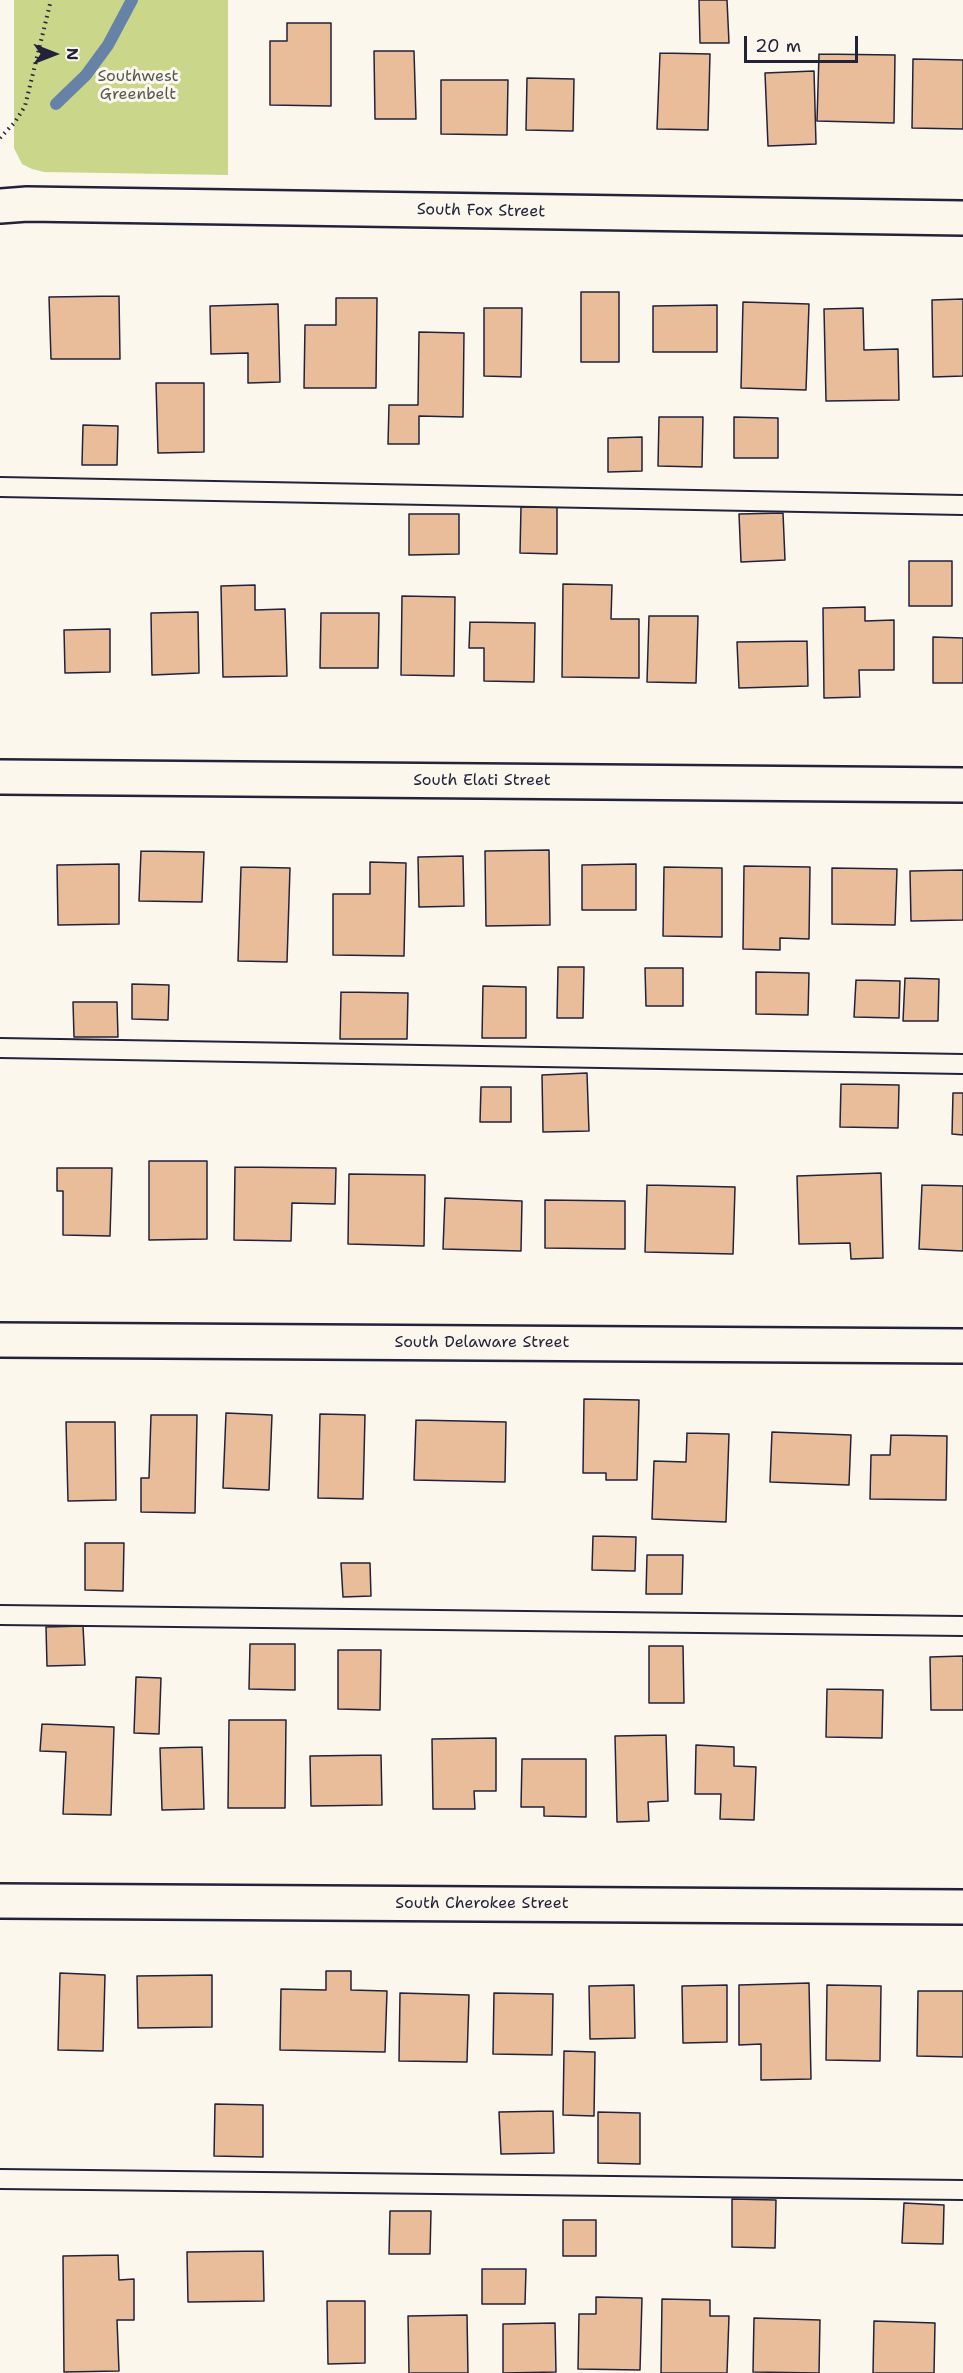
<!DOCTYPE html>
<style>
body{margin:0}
#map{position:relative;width:963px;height:2373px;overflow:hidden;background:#fbf7ec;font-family:"Shantell Sans",sans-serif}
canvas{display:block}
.north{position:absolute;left:24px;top:24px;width:60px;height:60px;-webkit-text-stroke:4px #fbf7ec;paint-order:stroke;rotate:90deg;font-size:16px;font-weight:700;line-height:24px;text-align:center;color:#22223b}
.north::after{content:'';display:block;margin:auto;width:21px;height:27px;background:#22223b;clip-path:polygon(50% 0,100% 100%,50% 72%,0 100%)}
.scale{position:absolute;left:744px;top:36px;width:114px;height:27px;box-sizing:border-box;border:3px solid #22223b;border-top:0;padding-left:8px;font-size:18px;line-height:21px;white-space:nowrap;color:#22223b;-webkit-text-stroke:4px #fbf7ec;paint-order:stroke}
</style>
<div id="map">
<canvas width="963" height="2373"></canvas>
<div class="north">N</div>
<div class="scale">20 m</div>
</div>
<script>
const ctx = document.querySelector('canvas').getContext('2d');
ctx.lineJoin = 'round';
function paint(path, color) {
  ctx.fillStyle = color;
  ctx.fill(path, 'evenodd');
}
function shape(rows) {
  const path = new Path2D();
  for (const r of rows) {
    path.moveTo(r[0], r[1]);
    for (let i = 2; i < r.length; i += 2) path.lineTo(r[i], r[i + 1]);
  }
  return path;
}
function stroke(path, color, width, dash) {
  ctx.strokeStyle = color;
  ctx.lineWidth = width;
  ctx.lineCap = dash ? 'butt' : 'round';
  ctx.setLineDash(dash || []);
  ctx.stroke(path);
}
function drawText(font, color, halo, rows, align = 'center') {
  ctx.font = font + ' "Shantell Sans",sans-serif';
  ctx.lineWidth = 6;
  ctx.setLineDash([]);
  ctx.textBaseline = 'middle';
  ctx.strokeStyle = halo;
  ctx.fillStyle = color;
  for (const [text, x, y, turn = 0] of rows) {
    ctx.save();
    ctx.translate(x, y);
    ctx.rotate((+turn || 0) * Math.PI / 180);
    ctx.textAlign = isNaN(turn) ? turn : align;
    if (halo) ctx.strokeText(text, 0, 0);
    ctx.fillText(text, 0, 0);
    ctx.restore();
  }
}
paint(shape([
 [14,0,228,0,228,175,44,172,32,169,22,164,14,148]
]), '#cad78b');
stroke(shape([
 [56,104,86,75,108,45,132,0]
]), '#6683a7', 12);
const building = shape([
 [699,0,727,0,729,43,700,43,699,0],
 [287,23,331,23,331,106,270,105,270,41,287,41,287,23],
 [374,51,414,51,416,119,375,119,374,51],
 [660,53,710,54,708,130,657,129,660,53],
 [819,54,895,55,894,123,817,121,819,54],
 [913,59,963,60,963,129,912,128,913,59],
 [814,71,816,144,768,146,765,73,814,71],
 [527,78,574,79,573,131,526,130,527,78],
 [441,80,508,80,507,135,441,134,441,80],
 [581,292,619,292,619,362,581,362,581,292],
 [119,296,120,359,51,359,49,297,119,296],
 [336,298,377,298,376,388,304,388,305,325,336,325,336,298],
 [963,299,963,376,933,377,932,300,963,299],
 [743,302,809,304,806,390,741,388,743,302],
 [278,304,280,382,248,383,248,353,211,354,210,306,278,304],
 [717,305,717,352,653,352,653,306,717,305],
 [484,308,522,308,521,377,484,376,484,308],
 [863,308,864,350,898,349,899,400,826,401,824,309,863,308],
 [419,332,464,333,463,417,419,416,419,444,388,444,389,405,418,405,419,332],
 [156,383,204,383,204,452,158,453,156,383],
 [659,417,703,417,702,467,658,466,659,417],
 [734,417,778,418,778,458,734,458,734,417],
 [83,425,118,426,117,465,82,465,83,425],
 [642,437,642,471,608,472,608,438,642,437],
 [521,507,557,507,557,554,520,553,521,507],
 [783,513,785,560,741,562,739,514,783,513],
 [409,514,459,514,459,554,409,555,409,514],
 [909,561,952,561,952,606,909,606,909,561],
 [563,584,612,585,611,619,639,619,639,678,562,677,563,584],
 [255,585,255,610,285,609,287,676,223,677,221,586,255,585],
 [402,596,455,597,454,676,401,675,402,596],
 [865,607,865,621,894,620,894,670,859,670,860,697,824,698,823,608,865,607],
 [198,612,199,673,152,675,151,613,198,612],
 [321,613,379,613,378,668,320,668,321,613],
 [649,616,698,616,696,683,647,682,649,616],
 [470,622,535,623,534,682,484,681,484,648,469,648,470,622],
 [110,629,110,672,65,673,64,630,110,629],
 [933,637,963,638,963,683,933,683,933,637],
 [807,641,808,686,739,688,737,642,807,641],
 [549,850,550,925,486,926,485,851,549,850],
 [141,851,204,852,202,902,139,901,141,851],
 [463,856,464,906,419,907,418,857,463,856],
 [370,862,406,863,404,956,333,955,333,894,370,894,370,862],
 [119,864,119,924,58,925,57,865,119,864],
 [636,864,636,910,582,910,582,865,636,864],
 [744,866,810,867,809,939,780,938,780,950,743,949,744,866],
 [241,867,290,868,287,962,238,961,241,867],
 [664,867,722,868,722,937,663,936,664,867],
 [832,868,897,869,895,925,832,924,832,868],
 [963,870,963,920,911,921,910,871,963,870],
 [558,967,584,967,583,1018,557,1018,558,967],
 [645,968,683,968,683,1006,646,1006,645,968],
 [756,972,809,973,808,1015,756,1014,756,972],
 [905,978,939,979,938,1021,903,1021,905,978],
 [856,980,900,981,899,1018,854,1017,856,980],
 [132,984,169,985,168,1020,132,1019,132,984],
 [483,986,526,987,526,1038,482,1038,483,986],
 [341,992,408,993,407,1039,340,1039,341,992],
 [73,1002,117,1002,118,1037,74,1037,73,1002],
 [587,1073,589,1131,543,1132,542,1075,587,1073],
 [841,1084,899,1085,898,1128,840,1127,841,1084],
 [481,1087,511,1087,511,1122,480,1122,481,1087],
 [953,1093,963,1093,963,1135,952,1134,953,1093],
 [149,1161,207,1161,207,1239,149,1240,149,1161],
 [235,1167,336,1168,335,1204,292,1203,291,1241,234,1240,235,1167],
 [57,1168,112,1168,110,1236,63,1235,63,1191,57,1191,57,1168],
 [881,1173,883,1258,851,1259,850,1243,799,1244,797,1176,881,1173],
 [349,1174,425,1175,424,1246,348,1244,349,1174],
 [647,1185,735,1187,733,1254,645,1252,647,1185],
 [922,1185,963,1186,963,1251,919,1249,922,1185],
 [445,1198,522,1201,521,1251,443,1249,445,1198],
 [545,1200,625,1201,625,1249,545,1248,545,1200],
 [584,1399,639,1400,637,1480,606,1480,606,1473,583,1473,584,1399],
 [226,1413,272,1415,269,1490,223,1488,226,1413],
 [320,1414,365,1415,363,1499,318,1498,320,1414],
 [151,1415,197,1415,195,1513,141,1512,141,1478,149,1478,151,1415],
 [416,1420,506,1422,505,1482,414,1480,416,1420],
 [66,1422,115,1422,116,1500,68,1501,66,1422],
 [772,1432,851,1435,849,1485,770,1482,772,1432],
 [687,1433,729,1434,726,1522,652,1519,654,1461,686,1462,687,1433],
 [891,1435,947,1436,946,1500,870,1499,871,1455,890,1455,891,1435],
 [593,1536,636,1537,635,1571,592,1570,593,1536],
 [85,1543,124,1543,123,1591,85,1590,85,1543],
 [647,1555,683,1555,682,1594,646,1594,647,1555],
 [341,1563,370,1563,371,1596,343,1597,341,1563],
 [83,1626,85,1665,47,1666,46,1627,83,1626],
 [250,1644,295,1644,295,1690,249,1689,250,1644],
 [649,1646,683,1646,684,1703,649,1703,649,1646],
 [338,1650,381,1650,380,1710,338,1709,338,1650],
 [963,1656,963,1710,931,1710,930,1657,963,1656],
 [136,1677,161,1678,159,1734,134,1733,136,1677],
 [827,1689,883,1690,882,1738,826,1737,827,1689],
 [229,1720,286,1720,285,1808,228,1808,229,1720],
 [42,1724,114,1727,111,1815,63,1814,66,1752,40,1751,42,1724],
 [666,1735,668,1801,648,1802,649,1821,617,1822,615,1736,666,1735],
 [496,1738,496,1791,474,1791,475,1809,433,1809,432,1739,496,1738],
 [696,1745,734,1747,734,1766,756,1767,754,1820,720,1819,721,1794,695,1794,696,1745],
 [202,1747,204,1809,162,1810,160,1748,202,1747],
 [381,1755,382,1805,311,1806,310,1756,381,1755],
 [522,1759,586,1759,586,1817,544,1816,544,1807,521,1807,522,1759],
 [326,1971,351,1971,351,1990,387,1991,385,2052,280,2050,281,1989,326,1990,326,1971],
 [60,1973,105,1975,103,2051,58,2050,60,1973],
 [212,1975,212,2027,138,2028,137,1976,212,1975],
 [809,1983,811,2079,761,2080,761,2044,739,2045,739,1985,809,1983],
 [634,1985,635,2038,590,2039,589,1986,634,1985],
 [727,1985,727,2042,683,2043,682,1986,727,1985],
 [827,1985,881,1986,880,2061,826,2060,827,1985],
 [918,1991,963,1991,963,2057,917,2056,918,1991],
 [400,1993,469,1995,467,2062,399,2061,400,1993],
 [494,1993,553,1994,552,2055,493,2054,494,1993],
 [564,2051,595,2052,594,2116,563,2115,564,2051],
 [215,2104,263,2105,263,2157,214,2156,215,2104],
 [553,2111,554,2153,501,2154,499,2112,553,2111],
 [598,2112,640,2113,640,2164,598,2163,598,2112],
 [732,2199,776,2200,775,2248,732,2247,732,2199],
 [904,2203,944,2205,943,2244,902,2243,904,2203],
 [390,2211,431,2211,430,2254,389,2254,390,2211],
 [563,2220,596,2220,596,2256,563,2256,563,2220],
 [263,2251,264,2301,188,2302,187,2252,263,2251],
 [118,2255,119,2280,134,2279,134,2320,117,2320,119,2371,64,2372,63,2256,118,2255],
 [482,2269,526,2269,525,2304,482,2304,482,2269],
 [596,2297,642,2298,640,2370,578,2369,579,2314,596,2314,596,2297],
 [662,2299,710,2300,710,2316,729,2316,727,2373,661,2373,662,2299],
 [327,2301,365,2301,365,2363,328,2364,327,2301],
 [467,2315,468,2373,409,2373,408,2316,467,2315],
 [754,2318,820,2320,819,2373,753,2372,754,2318],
 [874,2321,935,2323,934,2373,873,2373,874,2321],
 [555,2323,556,2372,503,2373,503,2324,555,2323]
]);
paint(building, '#e9bd99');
stroke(building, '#22223b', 1.5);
const service = shape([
 [0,487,963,505],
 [0,1048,963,1064],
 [0,1615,963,1626],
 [0,2179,963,2190]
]);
const minor = shape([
 [0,206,27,204,963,218],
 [0,777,963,785],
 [0,1340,963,1346],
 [0,1901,963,1907]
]);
stroke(service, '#22223b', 22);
stroke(minor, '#22223b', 38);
stroke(shape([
 [0,138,15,122,25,106,51,0]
]), '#22223b', 4, [1.5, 4.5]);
stroke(service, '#fbf7ec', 18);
stroke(minor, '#fbf7ec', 33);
drawText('16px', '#545853', '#fbf7ec', [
 ["Southwest",138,77],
 ["Greenbelt",138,95]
]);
drawText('16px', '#22223b', '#fbf7ec', [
 ["South Fox Street",481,211,1],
 ["South Elati Street",482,781],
 ["South Delaware Street",482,1343],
 ["South Cherokee Street",482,1904]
]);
</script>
